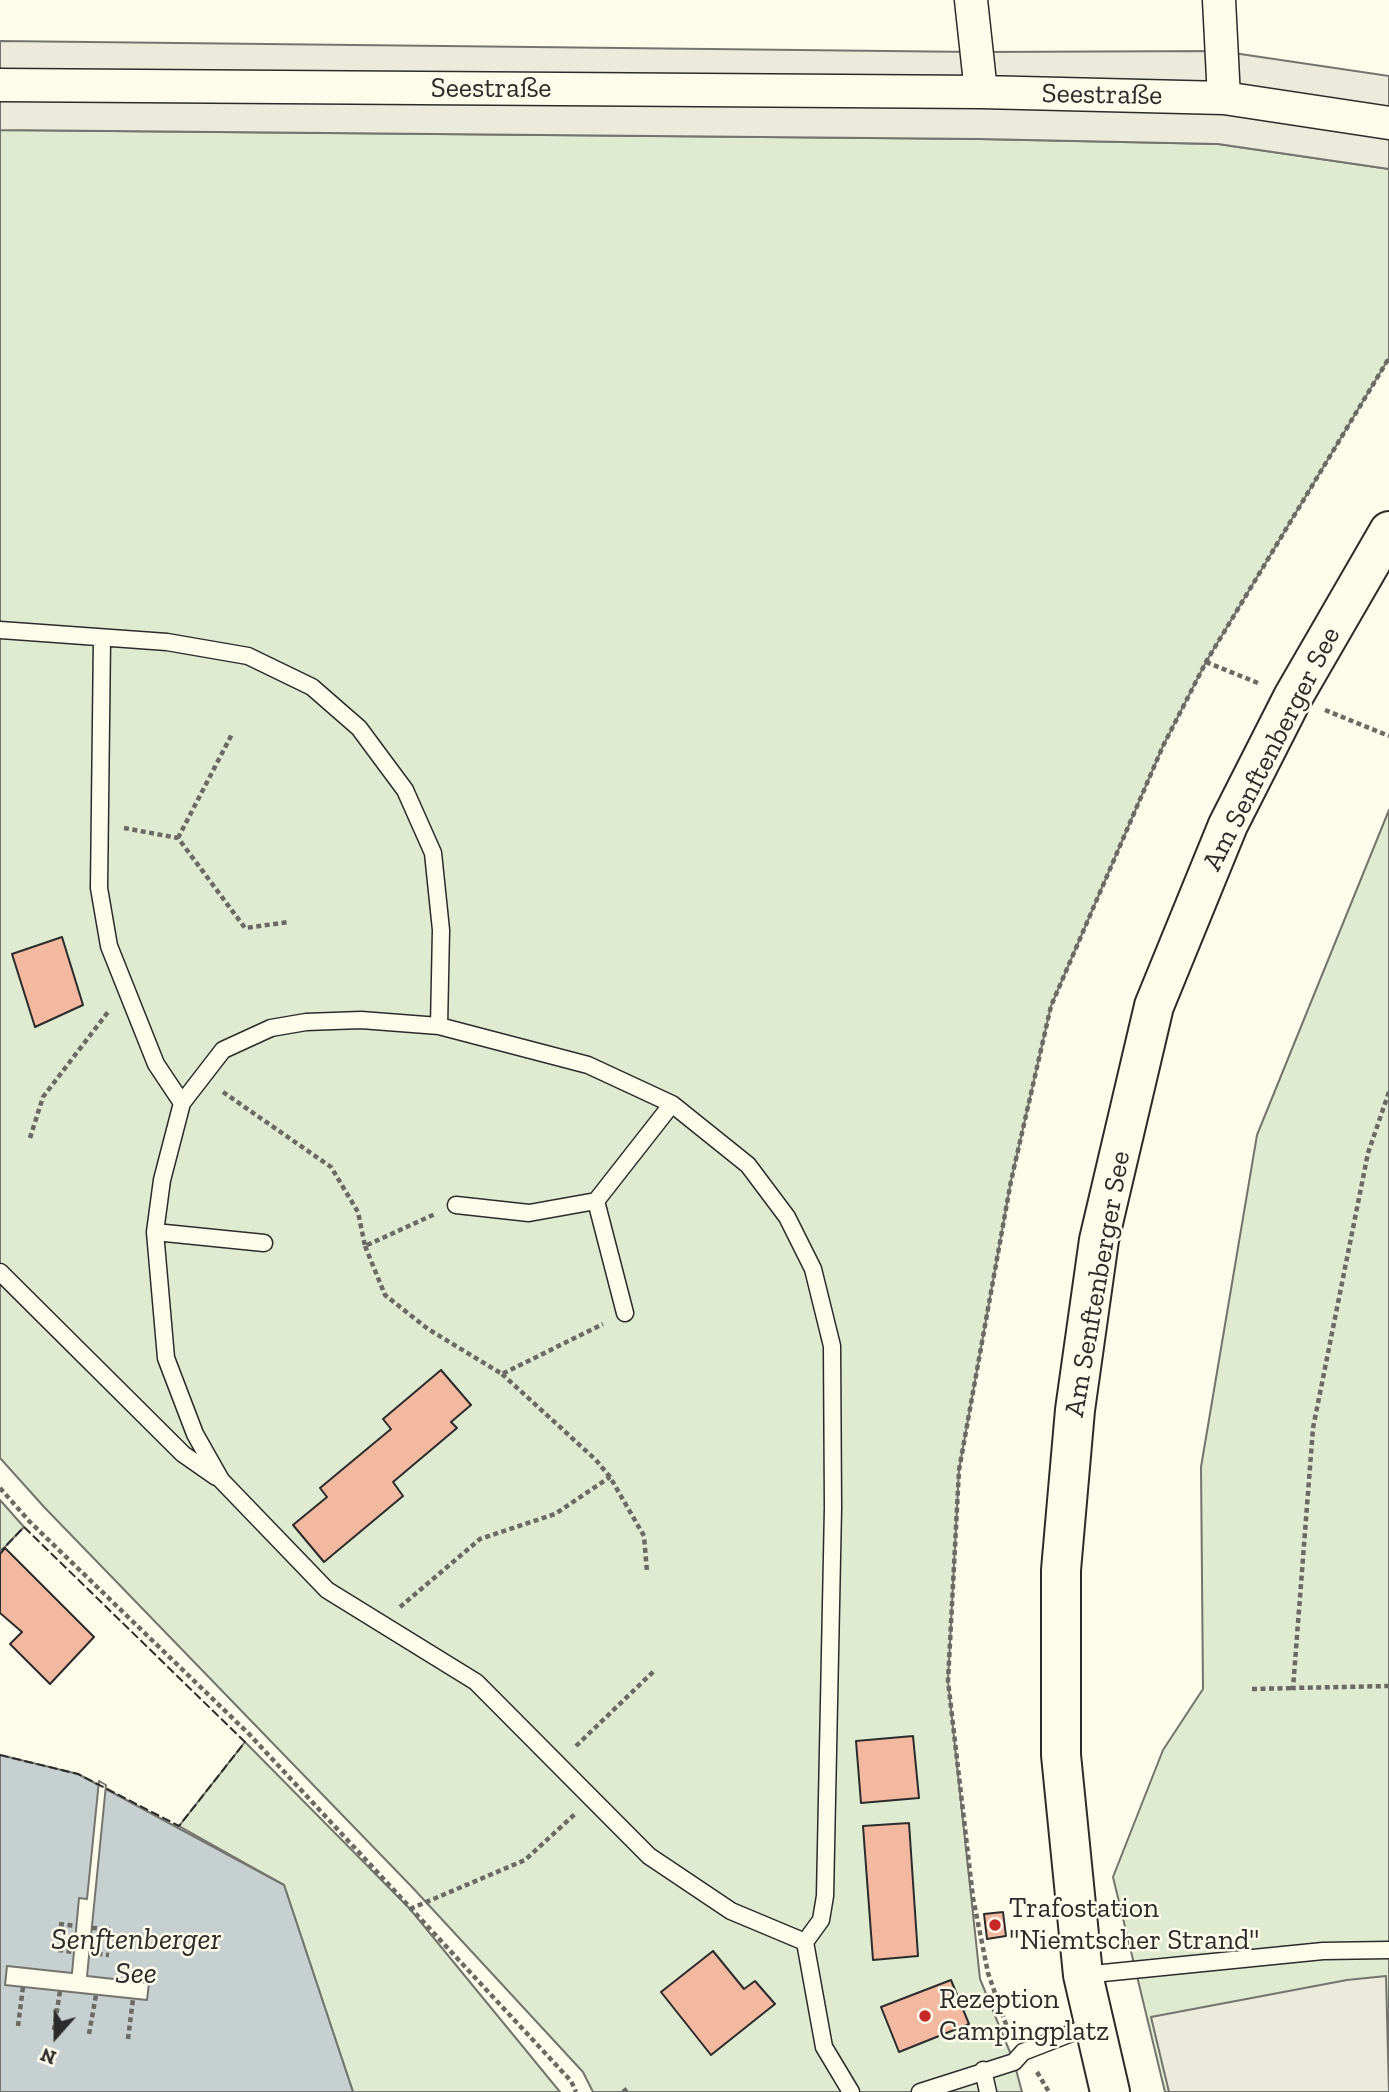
<!DOCTYPE html>
<meta charset="utf-8">
<style>
body{margin:0}
#map{position:relative;width:1389px;height:2092px;overflow:hidden;background:#fdfbea;font-family:"Zilla Slab",serif}
canvas{display:block}
.north{position:absolute;left:21px;top:2001px;width:70px;height:70px;-webkit-text-stroke:5px #fdfbea;paint-order:stroke;rotate:201deg;font-size:19px;font-weight:700;line-height:28px;text-align:center;color:#2b2b2b}
.north::after{content:'';display:block;margin:auto;width:24px;height:32px;background:#2b2b2b;clip-path:polygon(50% 0,100% 100%,50% 72%,0 100%)}
</style>
<div id="map">
<canvas width="1389" height="2092"></canvas>
<div class="north">N</div>
</div>
<script>
const ctx = document.querySelector('canvas').getContext('2d');
ctx.lineJoin = 'round';
function paint(path, color) {
  ctx.fillStyle = color;
  ctx.fill(path, 'evenodd');
}
function shape(rows) {
  const path = new Path2D();
  for (const r of rows) {
    path.moveTo(r[0], r[1]);
    for (let i = 2; i < r.length; i += 2) path.lineTo(r[i], r[i + 1]);
  }
  return path;
}
function stroke(path, color, width, dash) {
  ctx.strokeStyle = color;
  ctx.lineWidth = width;
  ctx.lineCap = dash ? 'butt' : 'round';
  ctx.setLineDash(dash || []);
  ctx.stroke(path);
}
function drawText(font, color, halo, rows, align = 'center') {
  ctx.font = font + ' "Zilla Slab",serif';
  ctx.lineWidth = 5;
  ctx.setLineDash([]);
  ctx.textBaseline = 'middle';
  ctx.strokeStyle = halo;
  ctx.fillStyle = color;
  for (const [text, x, y, turn = 0] of rows) {
    ctx.save();
    ctx.translate(x, y);
    ctx.rotate((+turn || 0) * Math.PI / 180);
    ctx.textAlign = isNaN(turn) ? turn : align;
    if (halo) ctx.strokeText(text, 0, 0);
    ctx.fillText(text, 0, 0);
    ctx.restore();
  }
}
const green = shape([
 [0,130,979,139,1218,144,1389,169,1389,358,1206,662,1163,746,1051,1006,1011,1181,959,1470,948,1681,980,1979,1014,2062,1022,2092,593,2092,583,2072,412,1887,45,1508,0,1458,0,130],
 [1389,810,1389,2092,1165,2092,1113,1877,1163,1750,1203,1689,1201,1467,1257,1135,1389,810],
 [0,1500,24,1527,0,1552,0,1500],
 [245,1742,410,1909,560,2092,353,2092,284,1885,179,1826,245,1742]
]);
paint(green, '#deebd1');
stroke(green, '#74746e', 2);
const parking = shape([
 [0,41,975,52,1220,51,1389,76,1389,169,1218,144,979,139,0,130,0,41],
 [1386,1976,1389,2092,1169,2092,1151,2017,1347,1980,1386,1976]
]);
paint(parking, '#eceadb');
stroke(parking, '#74746e', 2);
const water = shape([
 [0,1755,78,1774,284,1885,353,2092,0,2092,0,1755]
]);
paint(water, '#c7d0d0');
stroke(water, '#74746e', 2);
const pier = shape([
 [99,1781,106,1785,87,1976,149,1983,147,2000,5,1985,7,1966,72,1973,79,1898,87,1899,99,1781]
]);
paint(pier, '#fdfbea');
stroke(pier, '#74746e', 2);
const building = shape([
 [62,937,83,1005,35,1027,12,954,62,937],
 [441,1370,471,1405,451,1422,457,1428,393,1482,403,1496,324,1562,293,1525,327,1497,320,1488,391,1429,383,1419,441,1370],
 [5,1548,94,1637,50,1684,10,1644,22,1632,0,1613,0,1554,5,1548],
 [913,1736,919,1798,861,1803,856,1741,913,1736],
 [909,1823,918,1956,873,1960,863,1826,909,1823],
 [1003,1912,1006,1936,987,1939,984,1914,1003,1912],
 [713,1951,744,1989,755,1981,775,2004,711,2055,661,1992,713,1951],
 [951,1980,969,2024,899,2052,881,2007,951,1980]
]);
paint(building, '#f2b8a0');
stroke(building, '#2b2b2b', 2);
const service = shape([
 [0,630,167,642,248,656,312,687,359,728,405,790,433,853,441,930,439,1026],
 [102,639,99,888,109,946,156,1064,182,1103],
 [456,1205,529,1213,596,1201],
 [155,1232,264,1243],
 [0,1272,183,1454,216,1477],
 [625,1313,596,1201,672,1104],
 [805,1942,731,1911,649,1856,476,1682,327,1590,221,1480,195,1434,166,1358,155,1232,162,1180,182,1103,223,1050,271,1028,306,1022,361,1020,439,1026,588,1065,672,1104,748,1165,787,1217,813,1269,832,1346,833,1508,825,1896,821,1920,805,1942,824,2047,851,2092],
 [1083,1975,1323,1951,1389,1950],
 [983,2070,988,2092],
 [920,2092,1014,2062,1023,2052,1095,2024]
]);
const minor = shape([
 [971,0,981,92],
 [1219,0,1224,98],
 [0,85,981,92,1224,98,1389,123]
]);
const tertiary = shape([
 [1110,2092,1083,1975,1061,1755,1061,1570,1075,1410,1099,1240,1154,1006,1228,825,1293,697,1389,531]
]);
stroke(service, '#2b2b2b', 19);
stroke(minor, '#2b2b2b', 35);
stroke(tertiary, '#2b2b2b', 42);
stroke(shape([
 [1206,662,1258,683],
 [1325,710,1389,736],
 [124,828,178,838,245,928,289,922],
 [178,838,232,734],
 [223,1092,331,1167,358,1212,365,1246,435,1214],
 [1389,1092,1368,1153,1313,1428,1293,1688,1389,1686],
 [30,1138,43,1097,108,1012],
 [365,1246,385,1295,428,1329,502,1374,603,1324],
 [502,1374,596,1460,610,1477,644,1536,647,1572],
 [0,1488,30,1522,250,1735,571,2081,576,2092],
 [400,1607,480,1539,555,1514,610,1477],
 [1252,1689,1293,1688],
 [576,1746,654,1671],
 [410,1909,525,1860,575,1814],
 [59,1924,77,1926],
 [92,1928,110,1929],
 [58,1950,74,1952],
 [89,1953,109,1955],
 [18,2026,23,1987],
 [54,2030,60,1991],
 [1009,2033,988,1973,973,1898,948,1681,959,1470,1011,1181,1051,1006,1163,746,1206,662,1389,358],
 [89,2034,96,1995],
 [128,2039,133,1999],
 [1037,2072,1049,2092],
 [623,2092,628,2088]
]), '#6a6964', 4.5, [5, 3.5]);
stroke(service, '#fdfbea', 16);
stroke(minor, '#fdfbea', 32);
stroke(tertiary, '#fdfbea', 38);
stroke(shape([
 [0,1755,78,1774,179,1826,245,1742,24,1527,2,1550]
]), '#2b2b2b', 2, [9, 3.5]);
for (const [x, y, r, color] of [
 [995,1925,7,"#c62828"],
 [925,2016,7,"#c62828"]
]) {
  const dot = new Path2D();
  dot.arc(x, y, r, 0, 2 * Math.PI);
  ctx.fillStyle = color;
  ctx.fill(dot);
  stroke(dot, '#fdfbea', 2.5);
}
drawText('28px', '#2b2b2b', '#fdfbea', [
 ["Seestraße",491,89],
 ["Seestraße",1102,95,1],
 ["Am Senftenberger See",1272,749,-63],
 ["Am Senftenberger See",1098,1284,-80]
]);
drawText('28px', '#2b2b2b', '#fdfbea', [
 ["Trafostation",1009,1909],
 ["\"Niemtscher Strand\"",1009,1941],
 ["Rezeption",939,2000],
 ["Campingplatz",939,2032]
], 'left');
drawText('italic 30px', '#2b2b2b', '#fdfbea', [
 ["Senftenberger",136,1940],
 ["See",136,1974]
]);
</script>
